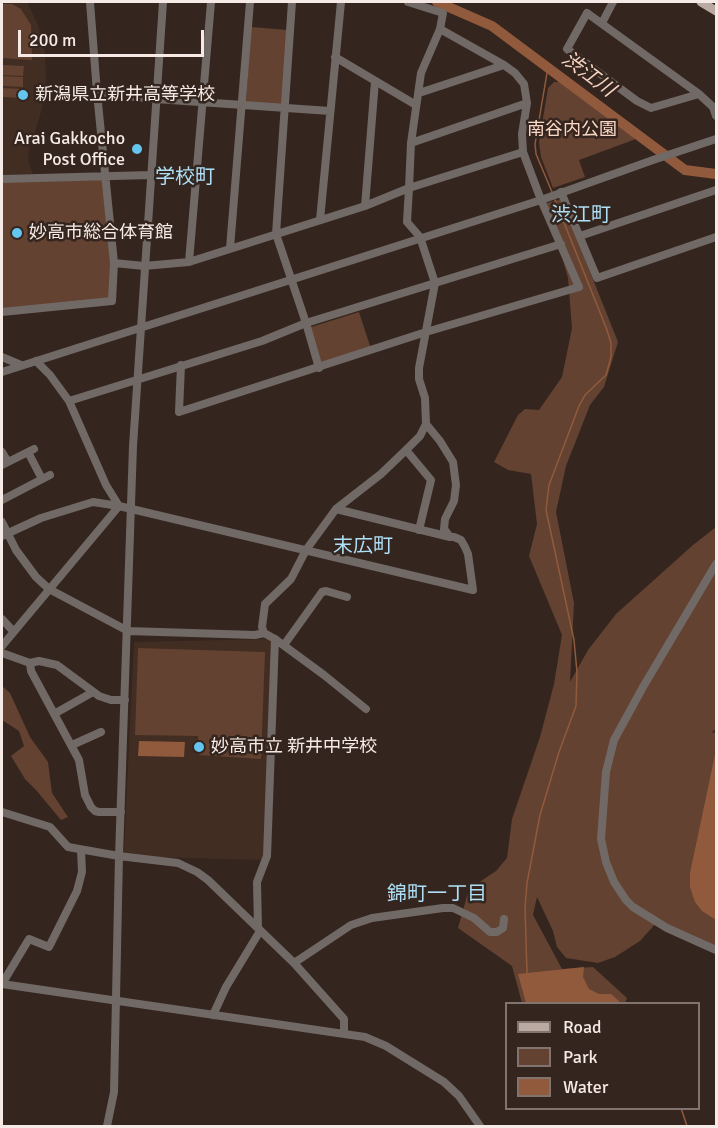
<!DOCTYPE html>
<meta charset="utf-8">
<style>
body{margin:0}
#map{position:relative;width:718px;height:1128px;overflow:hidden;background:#34251e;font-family:Signika,sans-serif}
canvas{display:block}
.frame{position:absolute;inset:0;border:3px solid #f5eae5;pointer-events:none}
.legend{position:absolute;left:505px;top:1002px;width:195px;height:108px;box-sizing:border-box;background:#34251e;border:2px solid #81746e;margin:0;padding:8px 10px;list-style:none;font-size:18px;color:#f5eae5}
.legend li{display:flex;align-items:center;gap:12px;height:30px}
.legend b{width:30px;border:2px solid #81746e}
.scale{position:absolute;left:18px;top:30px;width:186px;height:27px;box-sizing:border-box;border:3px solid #f5eae5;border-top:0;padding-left:8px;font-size:18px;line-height:21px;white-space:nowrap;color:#f5eae5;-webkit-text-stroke:4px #34251e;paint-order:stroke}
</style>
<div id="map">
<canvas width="718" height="1128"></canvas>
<div class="frame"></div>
<ul class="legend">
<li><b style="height:8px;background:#baaaa2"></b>Road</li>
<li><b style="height:16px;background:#634231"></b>Park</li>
<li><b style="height:16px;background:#925a3c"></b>Water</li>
</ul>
<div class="scale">200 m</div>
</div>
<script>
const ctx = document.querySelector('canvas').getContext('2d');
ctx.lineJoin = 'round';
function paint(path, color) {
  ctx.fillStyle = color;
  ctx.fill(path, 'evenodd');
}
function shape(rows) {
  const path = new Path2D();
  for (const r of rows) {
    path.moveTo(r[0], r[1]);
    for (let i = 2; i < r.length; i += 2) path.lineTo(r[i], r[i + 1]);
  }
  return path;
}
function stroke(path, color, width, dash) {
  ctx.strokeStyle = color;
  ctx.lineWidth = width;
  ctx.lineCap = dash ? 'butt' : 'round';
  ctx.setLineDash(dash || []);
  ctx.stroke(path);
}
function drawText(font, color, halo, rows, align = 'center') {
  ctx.font = font + ' Signika,"Noto Sans JP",sans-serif';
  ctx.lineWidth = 5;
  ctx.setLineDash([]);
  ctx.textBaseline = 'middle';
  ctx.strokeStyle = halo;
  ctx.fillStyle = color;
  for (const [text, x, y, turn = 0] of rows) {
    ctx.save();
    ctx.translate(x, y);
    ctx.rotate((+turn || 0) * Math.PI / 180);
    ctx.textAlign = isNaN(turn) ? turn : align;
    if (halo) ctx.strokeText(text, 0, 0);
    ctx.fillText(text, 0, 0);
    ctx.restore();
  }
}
paint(shape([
 [2,2,27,2,38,25,45,53,46,81,42,109,29,150,28,160,33,174,2,175],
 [275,639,263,860,156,857,124,852,134,642]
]), '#422d23');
paint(shape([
 [2,4,12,4,21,9,31,25,32,60,2,58],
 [251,27,287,30,283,105,246,102],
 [2,65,24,66,23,76,2,75],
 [2,76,23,77,23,87,2,86],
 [554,82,562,82,636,139,579,160,585,177,553,188,541,157,539,142,548,88],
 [2,88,23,89,22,98,2,97],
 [106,177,114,263,112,301,2,312,2,179],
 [561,199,618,342,604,387,590,405,566,466,556,512,574,603,570,682,588,650,616,614,693,545,716,527,716,729,711,733,716,732,716,949,657,922,640,941,615,957,598,963,566,958,557,947,553,931,537,897,533,915,562,969,593,967,627,998,625,1003,522,1003,512,966,458,928,469,889,496,871,507,858,512,819,540,737,554,684,562,635,529,556,537,524,531,474,508,470,494,462,518,415,525,409,539,410,562,377,572,328,568,278,547,203],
 [359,312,371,349,320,365,308,328],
 [138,648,265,652,261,759,199,755,198,736,135,735],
 [2,686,10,693,30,737,48,762,52,793,68,817,61,820,36,790,25,779,11,756,24,746,19,731,2,720]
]), '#634231');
paint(shape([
 [139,741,185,742,184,757,138,756],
 [716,750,716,920,702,911,695,902,690,887,690,873],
 [584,967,583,977,589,989,599,994,611,994,619,1001,619,1003,526,1003,518,974]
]), '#925a3c');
stroke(shape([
 [548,67,535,144,536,154,552,192],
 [527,973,525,908,527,883,540,815,559,752,576,706,577,672,574,640,546,510,549,485,579,406,585,395,606,375,611,357,611,343,607,330,555,200],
 [681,1108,687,1126]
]), '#925a3c', 1.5);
stroke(shape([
 [437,2,492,26,685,170,716,174]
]), '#925a3c', 10);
stroke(shape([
 [90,2,97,93,114,263,144,266,189,262,365,206,409,188,523,152],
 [292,2,276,234,306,323,561,244],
 [602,23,613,2],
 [335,57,416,105],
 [97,93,156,99,330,111],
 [419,93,504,65],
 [699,94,651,108,637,101,567,49,587,13,699,94,713,107,716,116],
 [411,143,527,103],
 [2,179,150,175],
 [561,192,597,278,716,237],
 [365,206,375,81],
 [320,220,341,2],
 [580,236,716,190],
 [230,248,250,2],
 [189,262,211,2],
 [2,312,112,301,114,263],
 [2,357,21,365],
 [36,361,50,375,69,401,106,485,119,506],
 [181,365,179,412,426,332,579,287,541,200,523,152,522,134,527,103,524,84,515,73,504,65,440,29],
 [2,372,541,200,653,160,716,139],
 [69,401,262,341,306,323,319,368],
 [406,450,431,480,419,530],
 [2,452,8,462],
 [28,452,42,479],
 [2,465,34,449],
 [2,500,50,475],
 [336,509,450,537],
 [2,522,16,550,36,577,49,589,128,631,255,635,264,633,275,639,324,675,366,709],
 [2,536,41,518,93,502,119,506,473,590,468,554,465,547,461,540,454,537,450,537,444,529,445,519,454,501,456,485,453,462,440,441,426,424],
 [716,564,643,687,614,740,606,772,601,839,606,862,614,882,626,900,633,907,667,928,716,950],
 [2,619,13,631],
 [264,633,262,627,265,604,291,579,306,550,336,509,381,474,406,450,420,436,426,424,425,398,419,379,419,368,435,283,420,237,407,222,409,188,411,143,421,73,440,29,443,13,408,2],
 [284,645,322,592,326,591,347,597],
 [2,646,119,506],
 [2,653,30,663,39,661,57,665,99,696,111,700,125,700],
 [30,663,31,671,79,760,85,795,91,807,95,811,99,812,121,812],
 [54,714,93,692],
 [72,745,101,732],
 [2,812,50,827,68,847,119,856,178,863,197,872,208,880,294,963,344,1019,344,1033],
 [258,928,257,882,267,856,275,639],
 [294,963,351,925,372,918,443,908,453,908,474,918,490,932,497,932,503,928,504,919],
 [2,984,365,1037,386,1046,444,1082,459,1096,480,1126],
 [2,984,29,939,49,947,77,891,82,872,81,850],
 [213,1015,226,987,260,931],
 [107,1126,114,1092,119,856,133,446,163,2]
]), '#716966', 8);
stroke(shape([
 [701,2,716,11]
]), '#baaaa2', 9);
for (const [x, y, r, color] of [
 [23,95,6,"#64c5ee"],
 [137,149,6,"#64c5ee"],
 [17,233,6,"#64c5ee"],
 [199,747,6,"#64c5ee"]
]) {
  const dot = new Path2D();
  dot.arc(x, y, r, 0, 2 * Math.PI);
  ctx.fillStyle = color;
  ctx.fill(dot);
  stroke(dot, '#34251e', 2);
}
drawText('18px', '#f5eae5', '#34251e', [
 ["新潟県立新井高等学校",35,95],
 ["Arai Gakkocho",125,139,"right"],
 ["Post Office",125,160,"right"],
 ["妙高市総合体育館",29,233],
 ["妙高市立 新井中学校",211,747]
], 'left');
drawText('18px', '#fad7c5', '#34251e', [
 ["南谷内公園",572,130]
]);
drawText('italic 20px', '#f9d6c4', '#34251e', [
 ["渋江川",588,75,37]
]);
drawText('20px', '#aedff6', '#34251e', [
 ["学校町",185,178],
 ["渋江町",581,216],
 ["末広町",363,547],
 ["錦町一丁目",437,895]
]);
</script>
